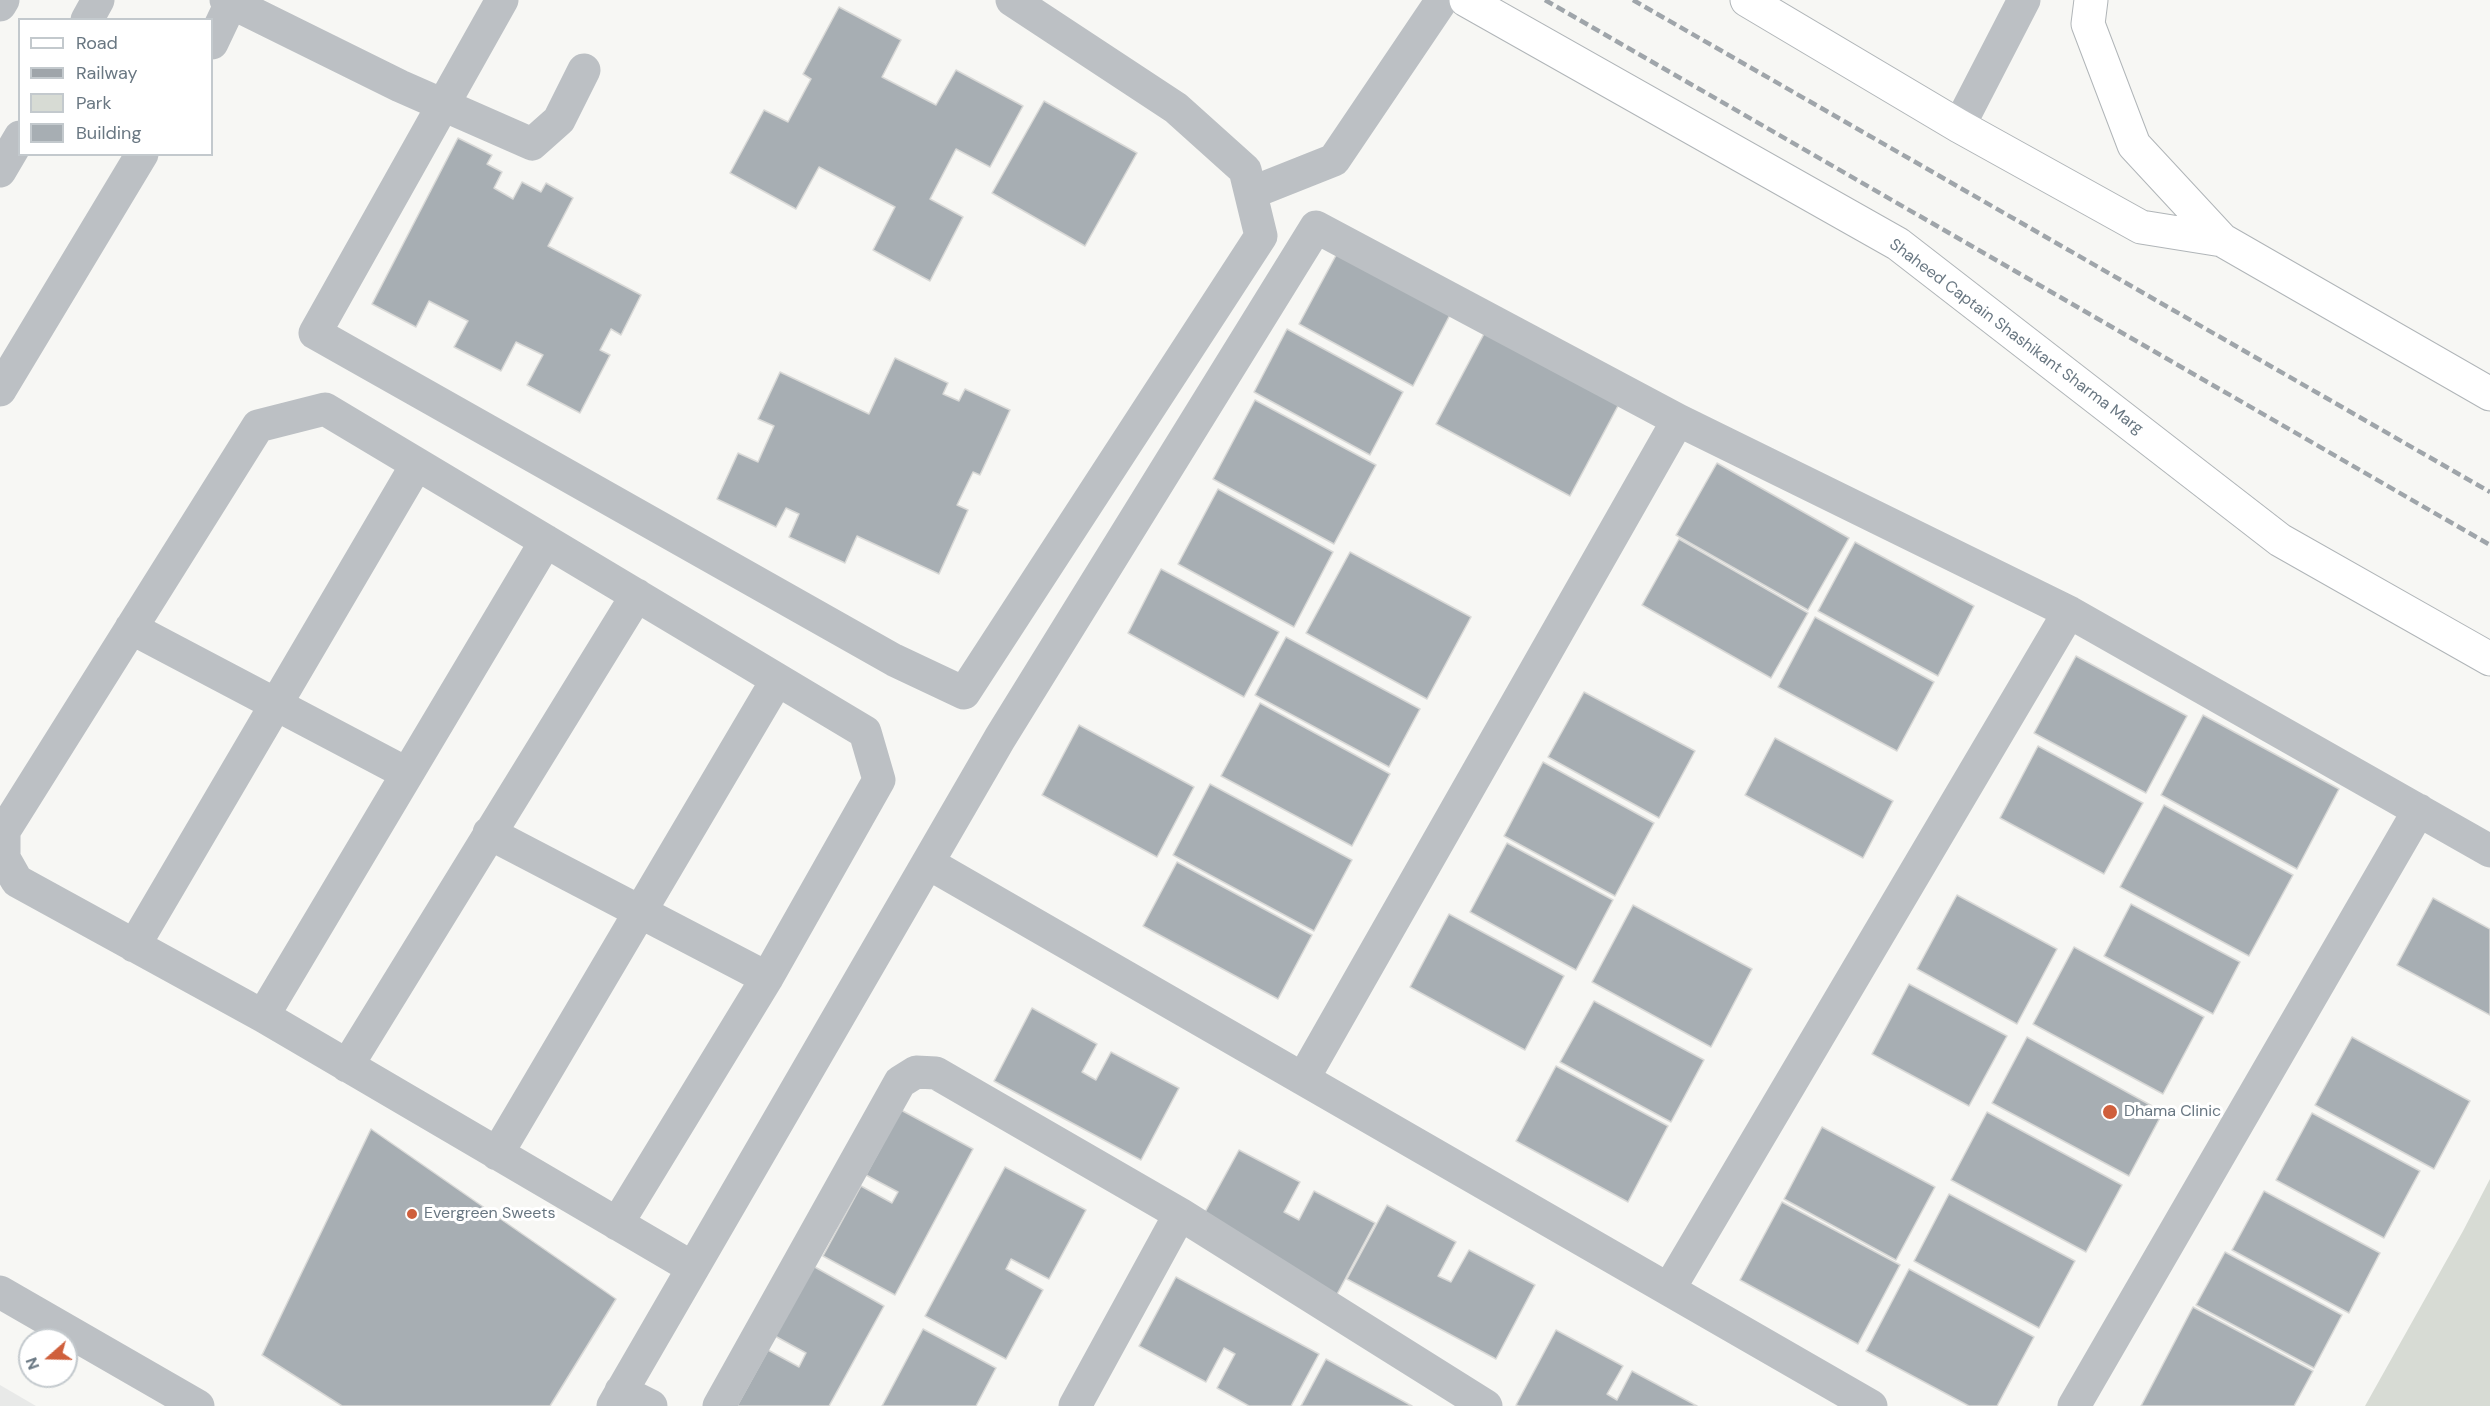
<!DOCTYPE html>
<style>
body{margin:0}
#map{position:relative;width:2490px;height:1406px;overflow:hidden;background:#f7f7f4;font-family:"DM Sans",sans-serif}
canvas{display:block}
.legend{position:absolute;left:18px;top:18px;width:195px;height:138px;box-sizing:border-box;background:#fff;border:2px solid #c3c9cd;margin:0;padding:8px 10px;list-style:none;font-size:18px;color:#697782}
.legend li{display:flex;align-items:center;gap:12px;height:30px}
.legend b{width:30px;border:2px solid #c3c9cd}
.north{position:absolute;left:18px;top:1328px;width:60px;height:60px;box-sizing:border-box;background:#fff;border:2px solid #c3c9cd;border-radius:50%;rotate:250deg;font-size:16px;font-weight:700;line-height:24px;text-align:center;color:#697782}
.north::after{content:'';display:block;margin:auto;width:21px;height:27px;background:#cf5f3c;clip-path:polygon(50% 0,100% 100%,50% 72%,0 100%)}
</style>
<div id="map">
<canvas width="2490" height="1406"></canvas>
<ul class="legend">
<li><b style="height:8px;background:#fff"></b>Road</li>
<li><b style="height:8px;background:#9fa5aa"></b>Railway</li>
<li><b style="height:16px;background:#d7dbd4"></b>Park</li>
<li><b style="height:16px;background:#a7aeb3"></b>Building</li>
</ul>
<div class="north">N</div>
</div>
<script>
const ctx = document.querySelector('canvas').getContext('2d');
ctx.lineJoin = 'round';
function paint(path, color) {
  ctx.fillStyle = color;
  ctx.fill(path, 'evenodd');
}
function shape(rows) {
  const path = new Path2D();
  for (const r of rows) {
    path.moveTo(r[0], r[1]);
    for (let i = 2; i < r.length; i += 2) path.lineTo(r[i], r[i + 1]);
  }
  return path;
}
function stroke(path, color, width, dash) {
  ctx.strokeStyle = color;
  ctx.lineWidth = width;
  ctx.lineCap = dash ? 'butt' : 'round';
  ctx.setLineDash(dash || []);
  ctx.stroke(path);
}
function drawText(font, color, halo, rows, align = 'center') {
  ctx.font = font + ' "DM Sans",sans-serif';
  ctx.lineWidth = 6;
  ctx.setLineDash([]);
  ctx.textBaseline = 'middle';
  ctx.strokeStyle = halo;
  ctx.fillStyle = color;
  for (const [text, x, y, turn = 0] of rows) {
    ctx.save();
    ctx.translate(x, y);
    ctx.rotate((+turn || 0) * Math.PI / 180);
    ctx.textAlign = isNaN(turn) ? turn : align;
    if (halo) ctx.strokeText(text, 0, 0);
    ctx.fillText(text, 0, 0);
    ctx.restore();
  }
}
paint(shape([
 [0,1385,36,1406,0,1406]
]), '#e8e9e8');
paint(shape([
 [2490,1179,2490,1406,2365,1406,2463,1231]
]), '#d7dbd4');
const building = shape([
 [839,7,901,40,882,77,936,105,956,70,1023,106,990,167,956,149,930,199,963,217,930,281,873,250,895,207,819,167,796,209,730,173,764,110,788,122,811,79,803,74,839,7],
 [1044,101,1137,153,1085,246,992,193,1044,101],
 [458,138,492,155,487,164,502,172,494,188,513,199,522,182,541,192,546,183,573,198,548,246,641,295,621,335,611,329,600,350,610,355,580,413,527,385,543,355,516,342,501,371,454,347,468,321,429,301,416,327,372,304,458,138],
 [1340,248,1453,309,1413,386,1299,324,1340,248],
 [1287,329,1403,392,1370,455,1254,392,1287,329],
 [1485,332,1619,404,1570,496,1436,424,1485,332],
 [895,358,948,383,943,394,959,401,965,389,1010,410,980,475,973,472,957,505,968,510,939,574,857,536,845,563,789,537,799,514,786,508,776,527,717,499,738,453,758,462,774,426,758,419,780,372,869,414,895,358],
 [1255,400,1376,465,1334,544,1213,479,1255,400],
 [1717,463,1849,538,1808,610,1676,535,1717,463],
 [1218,489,1333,552,1294,627,1178,564,1218,489],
 [1679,539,1808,613,1771,678,1642,605,1679,539],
 [1855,542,1974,606,1938,676,1818,611,1855,542],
 [1350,552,1471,617,1427,699,1306,633,1350,552],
 [1161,569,1279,632,1244,697,1128,633,1161,569],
 [1815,617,1934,682,1897,751,1778,687,1815,617],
 [1286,637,1420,709,1389,767,1255,695,1286,637],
 [2076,656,2187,716,2146,793,2034,733,2076,656],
 [1584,692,1695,751,1659,818,1548,757,1584,692],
 [1260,703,1390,774,1352,846,1221,776,1260,703],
 [2203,715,2339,789,2297,869,2161,795,2203,715],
 [1079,725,1194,787,1157,857,1042,795,1079,725],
 [1775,738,1893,801,1863,858,1745,795,1775,738],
 [2038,746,2143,803,2104,874,2000,818,2038,746],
 [1543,762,1654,823,1615,896,1504,836,1543,762],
 [1210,784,1352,860,1314,931,1173,855,1210,784],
 [2164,805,2293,875,2249,956,2120,887,2164,805],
 [1507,843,1613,900,1576,970,1470,912,1507,843],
 [1177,862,1312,935,1278,999,1143,926,1177,862],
 [1957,895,2057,949,2017,1024,1917,969,1957,895],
 [2433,898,2490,929,2490,1015,2397,965,2433,898],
 [2131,904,2240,962,2213,1014,2104,956,2131,904],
 [1633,905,1752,969,1711,1047,1592,982,1633,905],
 [1449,914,1564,976,1525,1050,1410,987,1449,914],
 [2074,947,2204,1017,2163,1094,2033,1024,2074,947],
 [1909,984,2007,1036,1969,1106,1872,1054,1909,984],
 [1594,1001,1704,1060,1671,1122,1560,1062,1594,1001],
 [1032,1008,1097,1044,1082,1072,1096,1080,1111,1052,1179,1088,1141,1160,994,1081,1032,1008],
 [2027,1037,2163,1112,2129,1176,1992,1103,2027,1037],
 [2352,1037,2470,1101,2434,1169,2315,1105,2352,1037],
 [1556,1066,1668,1126,1628,1202,1516,1141,1556,1066],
 [901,1110,973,1149,895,1295,823,1256,861,1186,892,1203,898,1192,866,1175,901,1110],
 [1987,1112,2122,1185,2086,1252,1951,1180,1987,1112],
 [2312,1113,2420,1171,2384,1238,2276,1180,2312,1113],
 [1822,1127,1935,1187,1896,1260,1784,1199,1822,1127],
 [371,1129,616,1299,550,1406,342,1406,262,1355,371,1129],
 [1239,1150,1300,1182,1284,1212,1299,1220,1314,1191,1375,1223,1335,1298,1198,1225,1239,1150],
 [1005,1167,1086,1210,1049,1279,1011,1259,1006,1269,1043,1290,1006,1359,925,1316,1005,1167],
 [2264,1191,2380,1253,2349,1313,2232,1250,2264,1191],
 [1949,1194,2075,1261,2039,1328,1914,1261,1949,1194],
 [1782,1202,1900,1265,1858,1344,1740,1280,1782,1202],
 [1387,1205,1456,1242,1438,1276,1451,1282,1469,1250,1535,1285,1496,1359,1347,1279,1387,1205],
 [2225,1252,2342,1315,2314,1368,2196,1305,2225,1252],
 [813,1266,884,1306,829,1406,737,1406,768,1350,799,1367,806,1353,775,1336,813,1266],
 [1909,1269,2034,1337,1997,1406,1969,1406,1866,1351,1909,1269],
 [1176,1277,1319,1354,1291,1406,1249,1406,1217,1388,1235,1354,1224,1348,1206,1382,1139,1346,1176,1277],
 [2193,1307,2313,1371,2294,1406,2141,1406,2193,1307],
 [923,1329,996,1368,976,1406,882,1406,923,1329],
 [1556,1330,1623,1366,1607,1394,1617,1400,1632,1371,1697,1406,1519,1406,1516,1405,1556,1330],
 [1326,1359,1412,1406,1301,1406,1326,1359]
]);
paint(building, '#a7aeb3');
stroke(building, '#d9d9d7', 1.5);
const major = shape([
 [1466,0,1898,244,2280,540,2490,659],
 [1747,0,1959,126,2141,227,2222,240,2490,394],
 [2091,0,2088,24,2134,145,2222,240]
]);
stroke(major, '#b0b5b8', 35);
stroke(shape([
 [226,0,400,86,532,144,559,120,584,70],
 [502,0,315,333,894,660,964,693,1261,236,1245,170,1176,108,1012,0],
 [0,5,3,0],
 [87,20,98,0],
 [212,43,231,3],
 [1959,126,2024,0],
 [0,171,20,137],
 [1251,193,1334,160,1442,0],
 [0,390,142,154],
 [131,628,406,773],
 [489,833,767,978],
 [928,863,1871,1406],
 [134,946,417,464],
 [263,1016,546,541],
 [347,1066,637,595],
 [1303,1079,1678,420],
 [497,1154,777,680],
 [617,1224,767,978,879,780,865,732,325,409,258,426,4,831,4,858,17,881,263,1016,693,1268],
 [1669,1289,2069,612],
 [0,1292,198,1406],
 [621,1391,651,1406],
 [613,1406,1000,738,1316,227,1678,420,2069,612,2490,851],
 [719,1406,900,1082,916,1072,936,1073,1180,1214,1486,1406],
 [1075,1406,1180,1214],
 [2074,1406,2419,810]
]), '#bcc0c4', 33);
stroke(major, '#fff', 33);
stroke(shape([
 [1545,0,2490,545],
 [1633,0,2490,492]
]), '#9fa5aa', 4.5, [9, 4.5]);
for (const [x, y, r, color] of [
 [2110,1112,8,"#cf5f3c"],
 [412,1214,6,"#cf5f3c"]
]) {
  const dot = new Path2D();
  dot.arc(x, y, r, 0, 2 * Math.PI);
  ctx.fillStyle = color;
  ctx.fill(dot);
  stroke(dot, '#fff', 2);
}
drawText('16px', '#697782', '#fff', [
 ["Shaheed Captain Shashikant Sharma Marg",2016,337,37]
]);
drawText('16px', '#697782', '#fff', [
 ["Dhama Clinic",2124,1112],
 ["Evergreen Sweets",424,1214]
], 'left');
</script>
